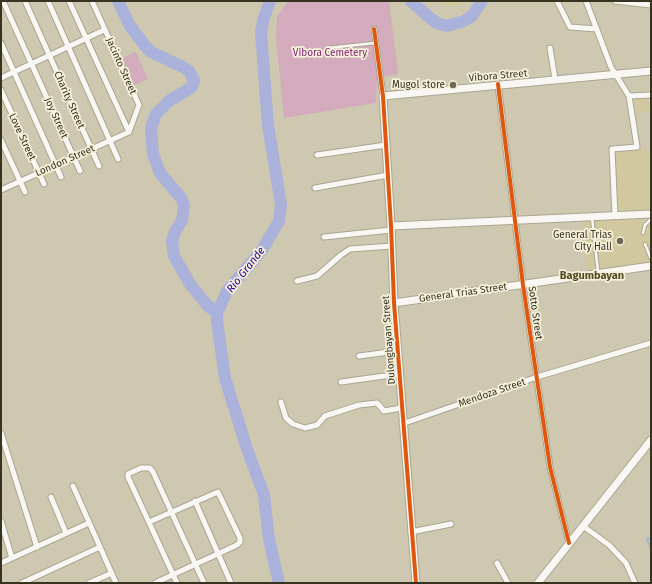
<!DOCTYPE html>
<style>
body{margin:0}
#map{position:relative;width:652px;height:584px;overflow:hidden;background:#cec8b0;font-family:"Fira Sans",sans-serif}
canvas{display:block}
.frame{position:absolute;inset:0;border:2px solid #373321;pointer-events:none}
</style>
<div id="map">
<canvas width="652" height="584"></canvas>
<div class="frame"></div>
</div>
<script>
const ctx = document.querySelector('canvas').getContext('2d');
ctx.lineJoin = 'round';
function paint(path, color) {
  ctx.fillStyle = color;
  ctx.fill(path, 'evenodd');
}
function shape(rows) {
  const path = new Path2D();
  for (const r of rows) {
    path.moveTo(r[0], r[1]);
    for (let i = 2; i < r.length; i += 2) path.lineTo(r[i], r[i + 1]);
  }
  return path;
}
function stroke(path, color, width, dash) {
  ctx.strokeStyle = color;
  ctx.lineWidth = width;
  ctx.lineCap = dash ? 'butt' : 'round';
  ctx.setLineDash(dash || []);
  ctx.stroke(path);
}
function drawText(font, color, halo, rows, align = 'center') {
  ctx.font = font + ' "Fira Sans",sans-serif';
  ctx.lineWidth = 3.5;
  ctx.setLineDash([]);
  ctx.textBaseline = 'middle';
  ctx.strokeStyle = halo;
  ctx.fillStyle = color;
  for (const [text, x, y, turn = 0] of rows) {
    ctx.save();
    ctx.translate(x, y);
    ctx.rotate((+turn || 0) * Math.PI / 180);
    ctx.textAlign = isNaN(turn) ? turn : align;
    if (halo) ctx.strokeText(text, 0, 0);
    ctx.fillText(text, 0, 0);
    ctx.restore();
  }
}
paint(shape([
 [439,1,470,1,468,3,448,7],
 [651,96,651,112,632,112,631,97],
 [651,149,651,211,615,213,613,150],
 [637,217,649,225,651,257,644,265,589,274,582,221]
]), '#d2c8a0');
paint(shape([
 [288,1,389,1,398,74,377,78,376,103,284,118,276,38,277,17],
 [136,52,148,79,134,85,122,58]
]), '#d4abbd');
stroke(shape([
 [651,538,647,539,651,549]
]), '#aab1da', 2);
stroke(shape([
 [118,1,130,26,146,47,151,52,183,67,189,71,194,80,192,87,169,101,156,114,151,128,153,154,160,173,182,199,184,206,182,220,175,232,172,241,174,256,190,284,207,305,217,313],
 [270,1,263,21,261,33,268,125,281,205,279,221,262,250,227,291,217,313,217,321,225,378,246,446,264,495,269,539,279,583],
 [411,1,430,18,437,23,447,26,464,21,472,16,482,1]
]), '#aab1da', 12);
const lane = shape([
 [328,48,375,43],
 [592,217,598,272],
 [643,233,645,225,651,219],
 [645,244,651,259]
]);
const street = shape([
 [3,1,80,171],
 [25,1,99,166],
 [48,1,118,159],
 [69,1,129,132],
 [92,1,139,105,129,132],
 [557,1,570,27,597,29],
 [586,1,611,67,629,96,637,147,612,149,615,216],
 [615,1,651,5],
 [374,29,383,96],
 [1,43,61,177],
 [550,48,555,79],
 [1,78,104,30],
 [498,84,523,285,550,467,569,543],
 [1,90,44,184],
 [629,96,651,95],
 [1,140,25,192],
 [317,155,386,145],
 [315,188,388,175],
 [1,190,129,132],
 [324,237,391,230],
 [297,281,317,276,341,255,350,249,392,246],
 [359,356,397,351],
 [341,382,399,374],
 [281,402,286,418,293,424,305,428,317,425,325,416,359,405,377,403,384,411,401,408],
 [402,424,537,377,651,343],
 [1,433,37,547],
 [73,486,116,583],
 [51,497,66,533],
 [195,501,231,583],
 [1,521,12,558],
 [149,522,218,492,240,538,240,542,237,545,155,583],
 [583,526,609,545,626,563,635,583],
 [411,532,451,524],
 [1,563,89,523],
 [497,563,508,583],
 [22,583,100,547],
 [89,583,112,573],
 [177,583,128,477,128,474,141,468,150,468,153,472,204,583]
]);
const secondary = shape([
 [391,226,651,214],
 [394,303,651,266],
 [416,583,394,303,391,226,383,96,651,71],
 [538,583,651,440]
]);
stroke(lane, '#aaa592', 4.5);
stroke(street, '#aaa592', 7);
stroke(secondary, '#aaa592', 9);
stroke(lane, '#f8f7f3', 2.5);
stroke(street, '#f8f7f3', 5);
stroke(secondary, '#f8f7f3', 7);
stroke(shape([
 [374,29,383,96,391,226,394,303,416,583],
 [498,84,523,285,550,467,569,543]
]), '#df570d', 4);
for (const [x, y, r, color] of [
 [453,85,4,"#6c6753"],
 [620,241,4,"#6c6753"]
]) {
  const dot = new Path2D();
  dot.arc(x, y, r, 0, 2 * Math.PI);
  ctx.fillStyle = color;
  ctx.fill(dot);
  stroke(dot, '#f6f1da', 1.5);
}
drawText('10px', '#812271', '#f6f1da', [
 ["Vibora Cemetery",330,53]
]);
drawText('10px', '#373321', '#f6f1da', [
 ["Jacinto Street",121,66,66],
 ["Vibora Street",498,76,-5],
 ["Charity Street",69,100,66],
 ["Joy Street",56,118,66],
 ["Love Street",22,137,65],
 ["London Street",65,161,-24],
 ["General Trias Street",463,293,-8],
 ["Sotto Street",535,313,82],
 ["Dulongbayan Street",389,340,-94],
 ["Mendoza Street",492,393,-19]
]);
drawText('10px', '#373321', '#f6f1da', [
 ["Mugol store",445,85],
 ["General Trias",612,235],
 ["City Hall",612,247]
], 'right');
drawText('italic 11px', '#250192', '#f6f1da', [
 ["Rio Grande",246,270,-52]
]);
drawText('bold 11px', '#544a20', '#f6f1da', [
 ["Bagumbayan",592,276]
]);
</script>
